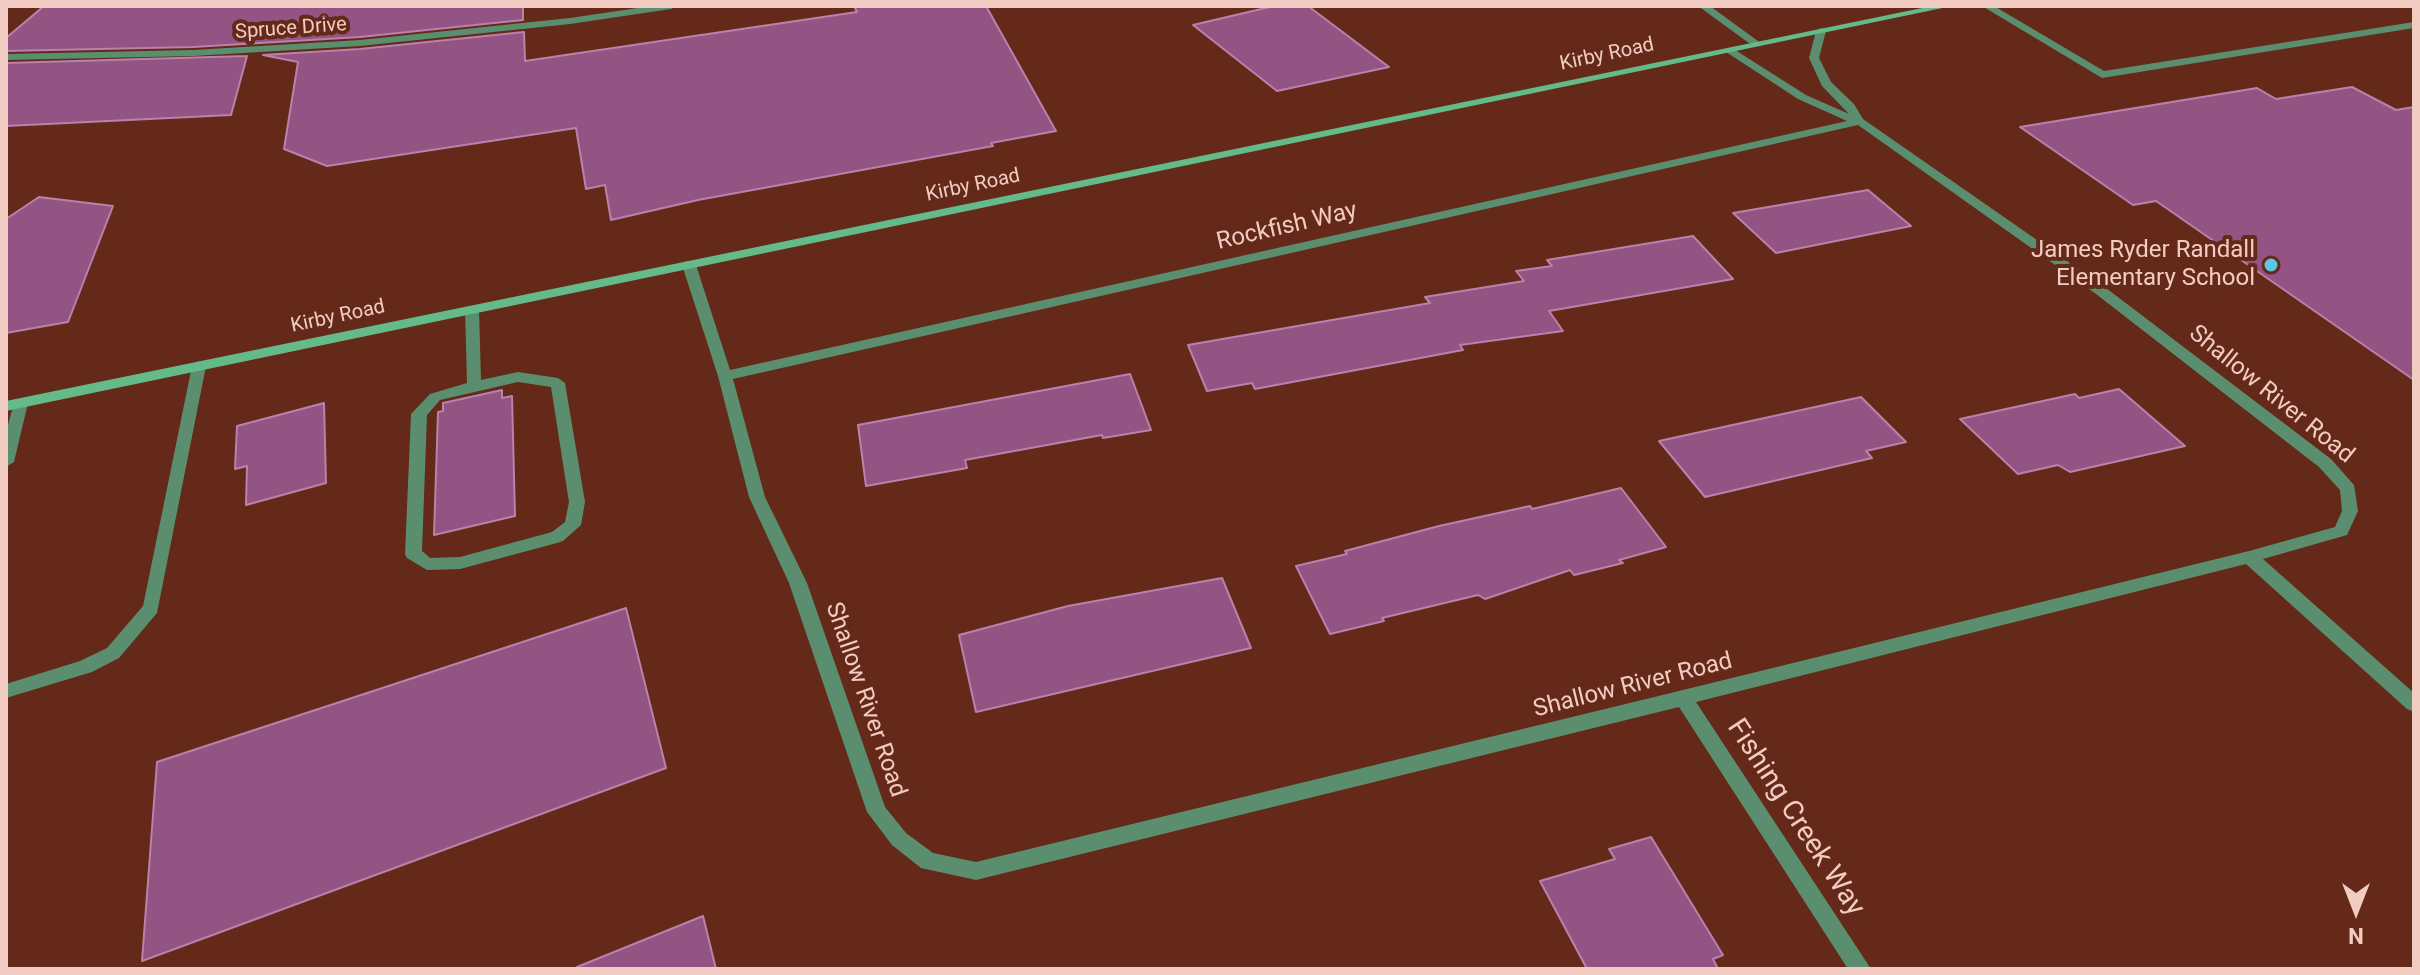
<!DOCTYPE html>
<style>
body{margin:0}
#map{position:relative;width:2420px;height:975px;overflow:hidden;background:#642919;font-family:Roboto,sans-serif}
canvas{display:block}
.frame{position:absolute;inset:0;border:8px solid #f2ccc2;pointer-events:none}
.north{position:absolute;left:2316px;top:871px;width:80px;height:80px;-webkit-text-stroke:6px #642919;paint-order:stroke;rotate:180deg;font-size:22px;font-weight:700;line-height:32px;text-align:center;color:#f2ccc2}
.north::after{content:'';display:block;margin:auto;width:28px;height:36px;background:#f2ccc2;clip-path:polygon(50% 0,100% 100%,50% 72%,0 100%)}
</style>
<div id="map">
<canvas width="2420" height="975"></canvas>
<div class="frame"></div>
<div class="north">N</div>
</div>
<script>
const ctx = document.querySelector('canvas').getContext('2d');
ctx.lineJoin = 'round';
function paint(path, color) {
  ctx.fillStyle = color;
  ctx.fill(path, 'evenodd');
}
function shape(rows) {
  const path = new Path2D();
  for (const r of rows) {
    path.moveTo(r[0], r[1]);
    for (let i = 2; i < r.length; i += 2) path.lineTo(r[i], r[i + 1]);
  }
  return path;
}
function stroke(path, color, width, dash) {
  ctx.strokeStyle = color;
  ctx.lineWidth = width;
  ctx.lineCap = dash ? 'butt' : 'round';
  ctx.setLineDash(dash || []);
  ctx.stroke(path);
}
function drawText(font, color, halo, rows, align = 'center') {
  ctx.font = font + ' Roboto,sans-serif';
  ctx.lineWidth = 8;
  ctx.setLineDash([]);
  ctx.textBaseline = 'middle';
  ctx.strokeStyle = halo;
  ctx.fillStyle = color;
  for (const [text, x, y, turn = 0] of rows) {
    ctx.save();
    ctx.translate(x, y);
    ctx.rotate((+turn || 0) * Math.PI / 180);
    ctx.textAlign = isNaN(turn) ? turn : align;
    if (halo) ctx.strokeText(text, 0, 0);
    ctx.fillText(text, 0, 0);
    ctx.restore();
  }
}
const building = shape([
 [44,6,523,6,523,20,360,37,193,47,6,51,6,38,44,6],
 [854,6,986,6,1056,131,991,143,993,146,698,200,611,220,605,185,586,189,576,128,327,166,284,149,298,62,263,55,360,49,524,32,525,61,857,12,854,6],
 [1274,6,1308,6,1389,67,1277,91,1193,25,1274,6],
 [247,56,231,115,6,126,6,63,247,56],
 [2352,87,2396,110,2414,107,2414,380,2156,201,2133,205,2020,127,2257,88,2276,99,2352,87],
 [1868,190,1911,226,1776,253,1733,213,1868,190],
 [39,197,113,206,68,322,6,333,6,219,39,197],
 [1693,236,1733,279,1549,311,1563,331,1460,345,1463,350,1255,389,1252,383,1207,391,1188,345,1430,303,1425,297,1524,281,1516,271,1552,266,1547,260,1693,236],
 [1130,374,1151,430,1103,438,1102,435,965,460,967,468,866,486,858,425,1130,374],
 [2119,389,2185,446,2070,472,2058,465,2018,474,1960,419,2075,394,2079,398,2119,389],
 [502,390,502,398,512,396,515,516,434,535,438,412,443,411,443,403,502,390],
 [1861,397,1906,442,1866,451,1872,458,1705,497,1659,441,1861,397],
 [324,403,326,483,246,505,247,466,235,469,237,426,324,403],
 [1621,488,1666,547,1619,560,1623,563,1574,575,1570,570,1485,599,1478,595,1382,618,1384,621,1330,634,1296,566,1347,554,1345,551,1439,526,1530,506,1532,509,1621,488],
 [1222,578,1251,648,976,712,959,635,1068,606,1222,578],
 [626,608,666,768,142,961,157,762,626,608],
 [1651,837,1723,955,1713,959,1718,969,1587,969,1540,881,1615,859,1609,849,1651,837],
 [703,916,716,969,577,969,577,967,703,916]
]);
paint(building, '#935484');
stroke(building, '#ba81ab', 2);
paint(shape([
 [1982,6,1994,6,2104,71,2414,22,2414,28,2102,78,1982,6],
 [472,306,479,310,481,380,518,372,558,378,565,383,585,502,581,525,563,541,557,543,460,569,427,570,407,558,405,554,411,414,430,394,467,383,465,310,472,306],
 [518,382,551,387,569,502,565,522,552,532,460,557,430,558,422,551,427,415,440,400,518,382],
 [199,361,206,366,157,613,119,658,92,672,6,698,6,684,80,661,107,648,143,606,192,366,199,361]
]), '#5a8e6e');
paint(shape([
 [651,6,676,6,671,9,570,24,360,46,193,56,6,60,6,54,193,50,360,40,570,18,651,6],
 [1698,6,1710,6,1762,44,1753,46,1698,6],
 [1821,28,1826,31,1819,58,1831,82,1854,104,1863,119,2106,288,2331,459,2354,485,2358,511,2347,535,2263,559,2414,693,2414,712,2407,709,2246,564,1696,702,1871,969,1848,969,1679,707,976,880,921,868,892,845,867,812,789,583,749,497,718,376,682,265,684,262,689,261,696,265,730,370,1847,121,1798,99,1723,50,1732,48,1806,95,1849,114,1822,86,1809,58,1816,31,1821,28],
 [1858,125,2096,294,2319,467,2340,490,2342,511,2335,527,2249,551,1683,690,976,862,933,853,906,833,885,807,807,583,765,497,733,379,1858,125],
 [21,398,28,403,14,462,6,467,6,432,14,403,21,398]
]), '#5a8e6e');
paint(shape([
 [1932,6,1952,6,6,411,6,401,1932,6]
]), '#64ba88');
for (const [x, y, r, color] of [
 [2271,265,8,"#58c8e4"]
]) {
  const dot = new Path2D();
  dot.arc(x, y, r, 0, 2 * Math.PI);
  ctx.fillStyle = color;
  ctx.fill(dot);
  stroke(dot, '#642919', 3);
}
drawText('20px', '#f2ccc2', '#642919', [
 ["Spruce Drive",291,29,-4],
 ["Kirby Road",1607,55,-12],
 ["Kirby Road",973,186,-12],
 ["Kirby Road",338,317,-12]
]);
drawText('24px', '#f2ccc2', '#642919', [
 ["Rockfish Way",1287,227,-13],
 ["Shallow River Road",2271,395,39],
 ["Shallow River Road",1633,686,-14],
 ["Shallow River Road",865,700,71]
]);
drawText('24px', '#f2ccc2', '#642919', [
 ["James Ryder Randall",2255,251],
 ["Elementary School",2255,279]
], 'right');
drawText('28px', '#f2ccc2', '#642919', [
 ["Fishing Creek Way",1795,818,57]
]);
</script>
